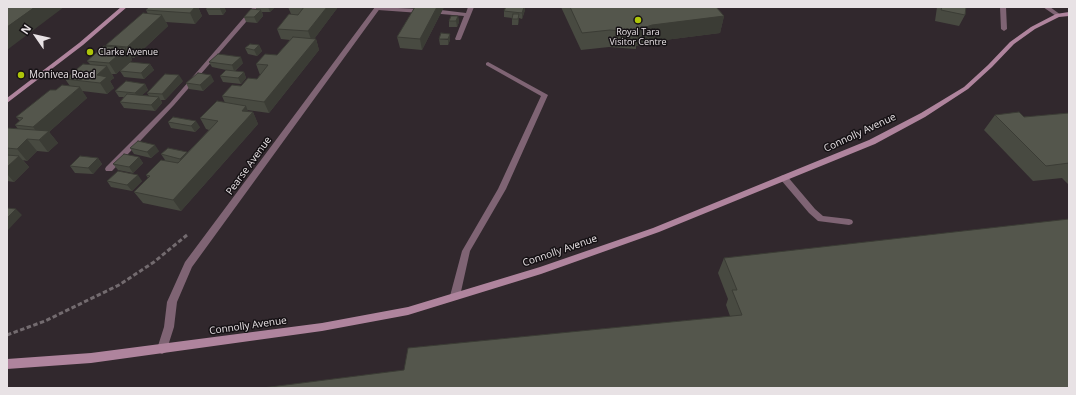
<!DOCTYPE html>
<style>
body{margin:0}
#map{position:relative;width:1076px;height:395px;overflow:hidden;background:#31282d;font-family:"Open Sans",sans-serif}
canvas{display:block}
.frame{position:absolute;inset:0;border:8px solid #e8e2e5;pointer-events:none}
.north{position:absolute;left:16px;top:16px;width:40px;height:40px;-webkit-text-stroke:3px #161215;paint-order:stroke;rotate:304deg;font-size:11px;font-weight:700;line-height:16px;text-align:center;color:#e8e2e5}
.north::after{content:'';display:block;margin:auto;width:14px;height:18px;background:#e8e2e5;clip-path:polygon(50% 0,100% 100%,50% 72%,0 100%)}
</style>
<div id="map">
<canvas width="1076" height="395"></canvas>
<div class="frame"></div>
<div class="north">N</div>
</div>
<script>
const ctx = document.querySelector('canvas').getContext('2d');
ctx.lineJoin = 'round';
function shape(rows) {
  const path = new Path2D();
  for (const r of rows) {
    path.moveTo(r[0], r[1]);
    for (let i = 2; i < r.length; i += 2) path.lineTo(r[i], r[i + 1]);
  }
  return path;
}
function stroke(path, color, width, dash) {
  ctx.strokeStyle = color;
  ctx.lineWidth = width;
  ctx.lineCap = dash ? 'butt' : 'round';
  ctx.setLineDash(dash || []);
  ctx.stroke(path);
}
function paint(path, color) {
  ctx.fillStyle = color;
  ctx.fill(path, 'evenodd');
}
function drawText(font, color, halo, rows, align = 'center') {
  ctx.font = font + ' "Open Sans",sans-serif';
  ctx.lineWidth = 3;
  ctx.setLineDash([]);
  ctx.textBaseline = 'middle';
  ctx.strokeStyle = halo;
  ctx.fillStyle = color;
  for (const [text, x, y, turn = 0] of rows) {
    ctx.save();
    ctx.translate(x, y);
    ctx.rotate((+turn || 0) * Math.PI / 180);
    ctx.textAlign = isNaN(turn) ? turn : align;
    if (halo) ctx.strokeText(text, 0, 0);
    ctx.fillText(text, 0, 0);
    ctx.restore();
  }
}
stroke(shape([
 [7,335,45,321,119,285,154,262,187,235]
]), '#736b6f', 3, [4.5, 2.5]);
paint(shape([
 [253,7,259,7,174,105,112,171,106,171,105,169,106,167,170,103,253,7],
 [376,7,420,9,423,11,420,13,378,10,376,9,376,7],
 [468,7,474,7,461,39,460,40,456,40,455,39,464,16,441,14,438,12,441,10,466,13,468,7],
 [488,62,548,95,506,189,470,251,460,296,458,299,455,300,452,299,450,296,462,251,498,189,541,96,486,65,486,63,488,62],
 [784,175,787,176,815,209,823,216,849,219,852,220,853,222,852,224,849,225,818,221,809,213,781,180,780,178,781,176,784,175]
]), '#7f6474');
paint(shape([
 [375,7,381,7,192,267,177,302,174,327,167,349,166,352,162,354,158,352,157,349,164,327,167,302,185,262,375,7],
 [1000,7,1006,7,1007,29,1004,31,1001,29,1000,7],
 [1043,7,1050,7,1061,15,1056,16,1043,7]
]), '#7f6474');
paint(shape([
 [121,7,127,7,83,45,7,103,7,98,79,43,121,7],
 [1069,12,1069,16,1059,17,1035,29,1014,44,992,67,968,89,925,117,875,144,659,232,541,274,408,315,322,331,91,363,7,369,7,359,91,353,322,323,408,307,540,267,653,228,869,140,921,113,964,87,988,65,1010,42,1031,27,1056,14,1069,12]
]), '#af849d');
paint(shape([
 [198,7,202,16,195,24,166,22,168,26,134,58,131,57,132,60,116,74,112,74,114,78,110,81,114,88,107,94,82,91,87,98,49,132,58,143,48,152,37,151,27,161,23,160,29,167,14,182,7,181,7,128,18,129,15,125,20,121,16,117,56,90,70,86,65,79,90,64,87,61,108,47,106,45,148,14,146,10],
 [224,7,226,11,223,15,209,15,206,9],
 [256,7,274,7,274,8,270,12,262,12,263,16,257,23,246,22,244,17,256,10],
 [288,7,338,7,314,39,316,39,319,50,269,113,247,110,248,112,253,112,258,124,181,211,143,203,134,192,148,178,146,175,165,160,161,154,187,152,187,153,209,130,206,129,200,118,225,103,222,96,241,86,257,79,260,75,256,64,277,55,290,40,281,39,277,29,291,14],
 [415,7,444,7,422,50,400,48,397,37],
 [561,7,716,7,724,16,720,33,649,42,636,46,636,49,609,47,581,50],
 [937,7,966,7,965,15,959,26,935,21],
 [525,10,522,19,519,18,518,25,512,25,512,18,504,17,504,11],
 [458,16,459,22,457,27,449,27,449,21],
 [439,39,450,40,448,45,440,45],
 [259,45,262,51,257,56,248,54,245,48],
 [209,62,243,63,235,71,244,72,246,78,241,84,223,82,220,76,226,70,212,67],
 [150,64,154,70,144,79,124,77,120,71],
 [183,81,165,100,161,100,162,103,155,111,124,108,120,102,124,97,119,97,115,91,145,84,148,90,142,95,149,96,147,93],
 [214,81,203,91,189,89,186,83],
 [1069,113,1069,185,1062,178,1033,181,984,130,995,115,1024,117],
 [168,122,200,127,195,132,171,128],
 [130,148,159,151,151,158,134,154],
 [139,157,143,163,133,173,118,170,113,164],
 [98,158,102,164,93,174,75,173,70,166],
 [107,181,142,181,132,191,111,187],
 [724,258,1069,388,730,316,726,305,728,299,718,273]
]), '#484a41');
paint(shape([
 [35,7,64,7,7,50,7,27],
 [195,7,198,7,202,16,195,24,190,13],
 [222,7,224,7,226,11,223,15,220,9],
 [268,7,274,7,274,8,270,12],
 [327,7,338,7,312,42,308,31],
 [437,7,444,7,422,50,420,39],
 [524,7,525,7,525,10,522,19,522,13],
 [261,10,263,16,257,23,254,17],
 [519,14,519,20,518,25,518,19],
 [162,15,168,26,134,58,127,47],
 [458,16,459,22,457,27,456,21],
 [724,16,720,33,649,42,636,46,638,32,637,30,652,25],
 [450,34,450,40,448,45,448,39],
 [316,39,319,50,269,113,264,102],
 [259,45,262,51,257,56,254,50],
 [126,48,132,60,116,74,109,63],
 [241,57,243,63,234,71,232,65],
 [150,64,154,70,144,79,141,73],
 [107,66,114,78,110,81,114,88,107,94,100,83,97,75],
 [244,72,246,78,241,84,238,78],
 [179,75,183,81,165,100,162,94],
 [211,75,214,81,203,91,200,85],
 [145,84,148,90,138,99,135,93],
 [80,87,87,98,49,132,58,143,48,152,39,140,42,138,33,127],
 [159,97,162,103,155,111,151,105],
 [246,106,250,116,253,112,258,124,181,211,173,200,242,111],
 [196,121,200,127,195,132,191,126],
 [27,139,37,151,27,161,17,149],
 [155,145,159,151,151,158,147,152],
 [187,152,190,158,183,165,180,159],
 [19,156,29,167,14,182,7,174,7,167],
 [139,157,143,163,133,173,129,167],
 [98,158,102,164,93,174,88,168],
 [138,175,142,181,132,191,127,185],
 [16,209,22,215,8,230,7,229,7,218]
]), '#3b3c35');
const building = shape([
 [7,7,35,7,7,27,7,7],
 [149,7,195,7,190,13,146,10,149,7],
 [208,7,222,7,220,9,206,9,208,7],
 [298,7,327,7,308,31,277,29,289,14,298,15,304,7,298,7],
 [415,7,437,7,420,39,397,37,415,7],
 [506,7,524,7,522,13,504,11,506,7],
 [570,7,716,7,724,16,652,25,637,30,638,32,610,30,582,33,570,7],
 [942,7,966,7,965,15,941,10,942,7],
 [251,9,261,10,254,17,244,17,251,9],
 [143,13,162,15,127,47,106,45,143,13],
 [513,14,519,14,518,19,512,19,513,14],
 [451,16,458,16,456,21,449,21,451,16],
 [441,33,450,34,448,39,439,39,441,33],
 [293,37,316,39,264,102,222,96,232,85,241,86,248,78,257,79,268,65,256,64,265,54,277,55,293,37],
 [250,44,259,45,254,50,245,48,250,44],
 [104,46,126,48,109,63,87,61,104,46],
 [218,54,241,57,232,65,209,62,218,54],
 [130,62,150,64,141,73,120,71,130,62],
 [83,64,107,66,97,75,107,77,100,83,65,79,83,64],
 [226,70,244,72,238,78,220,76,226,70],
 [198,73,211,75,200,85,186,83,198,73],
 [165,74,179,75,162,94,147,93,165,74],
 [126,81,145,84,135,93,115,91,126,81],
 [62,85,80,87,33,127,15,125,23,118,16,117,50,90,56,90,62,85],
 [127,94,159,97,151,105,120,102,127,94],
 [217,101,246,106,242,111,253,112,173,200,134,192,150,176,146,175,161,160,178,163,218,121,200,118,217,101],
 [1019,112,1024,117,1069,113,1069,163,1046,166,995,115,1019,112],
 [173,117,196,121,191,126,168,122,173,117],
 [7,128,49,131,39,140,27,139,17,149,7,148,7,128],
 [138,141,155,145,147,152,130,148,138,141],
 [168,148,187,152,180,159,161,154,168,148],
 [124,154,139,157,129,167,113,164,124,154],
 [7,155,19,156,7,167,7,155],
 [80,156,98,158,88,168,70,166,80,156],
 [118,171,138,175,127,185,107,181,118,171],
 [7,208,16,209,7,218,7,208],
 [1069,219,1069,388,262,388,404,370,408,348,742,315,732,290,737,290,724,258,1069,219]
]);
paint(building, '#54564c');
stroke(building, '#3b3c35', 1);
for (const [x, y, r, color] of [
 [638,20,4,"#aec509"],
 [90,52,4,"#aec509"],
 [21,75,4,"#aec509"]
]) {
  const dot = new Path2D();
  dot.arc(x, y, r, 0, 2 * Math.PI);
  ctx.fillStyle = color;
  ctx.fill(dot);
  stroke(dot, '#161215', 1.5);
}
drawText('9px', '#e8e2e5', '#161215', [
 ["Royal Tara",638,32],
 ["Visitor Centre",638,42],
 ["Clarke Avenue",98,52,"left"]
]);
drawText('10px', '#e8e2e5', '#161215', [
 ["Monivea Road",29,75]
], 'left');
drawText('10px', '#e8e2e5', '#161215', [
 ["Connolly Avenue",860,133,-25],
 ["Pearse Avenue",249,166,-54],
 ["Connolly Avenue",560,251,-19],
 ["Connolly Avenue",248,326,-8]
]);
</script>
